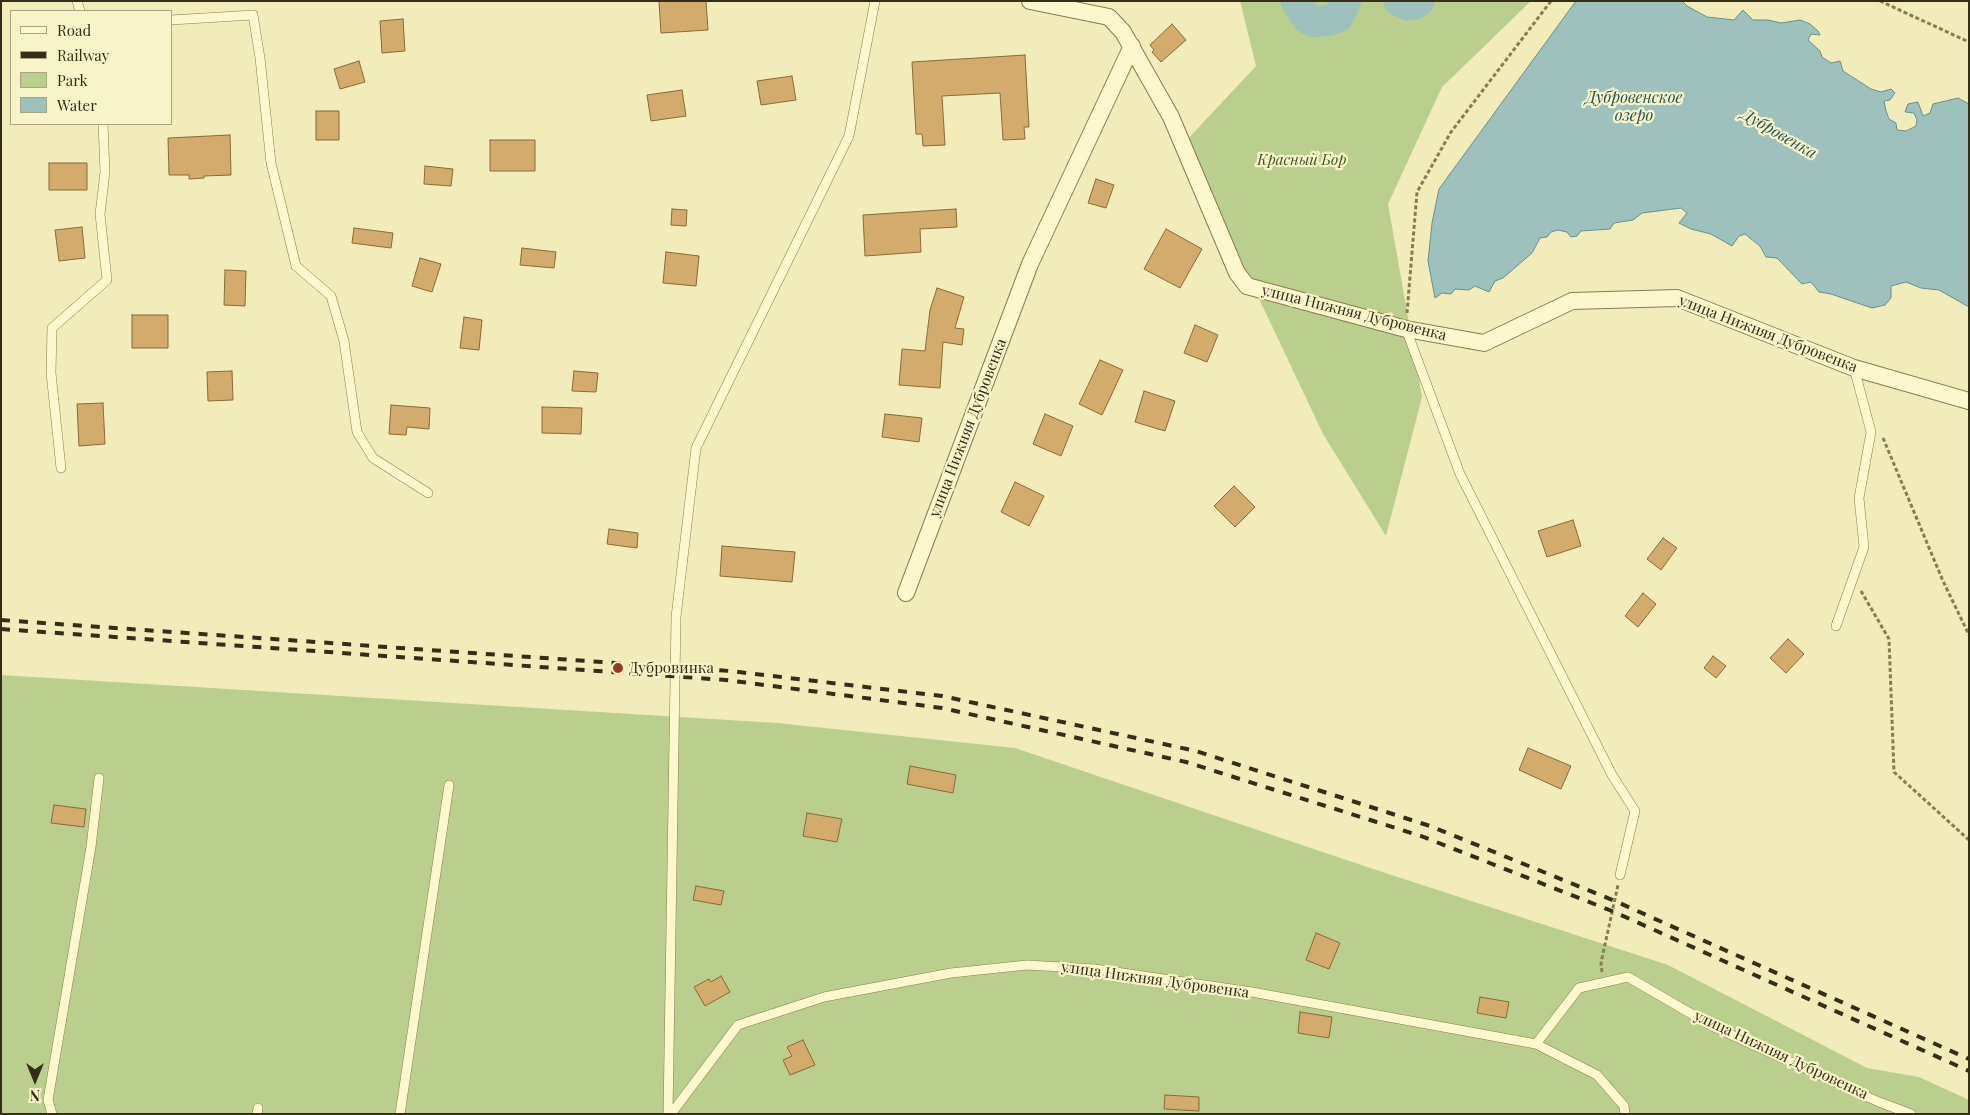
<!DOCTYPE html>
<meta charset="utf-8">
<style>
body{margin:0}
#map{position:relative;width:1970px;height:1115px;overflow:hidden;background:#f1ecba;font-family:"Playfair Display",serif}
canvas{display:block}
.frame{position:absolute;inset:0;border:2px solid #362d19;pointer-events:none}
.legend{position:absolute;left:10px;top:10px;width:162px;height:115px;box-sizing:border-box;background:#f8f4ca;border:1px solid #aaa483;margin:0;padding:6px 9px;list-style:none;font-size:15px;color:#362d19}
.legend li{display:flex;align-items:center;gap:10px;height:25px}
.legend b{width:25px;border:1px solid #aaa483}
.north{position:absolute;left:10px;top:1055px;width:50px;height:50px;-webkit-text-stroke:4px #f8f4ca;paint-order:stroke;rotate:180deg;font-size:14px;font-weight:700;line-height:20px;text-align:center;color:#362d19}
.north::after{content:'';display:block;margin:auto;width:18px;height:22px;background:#362d19;clip-path:polygon(50% 0,100% 100%,50% 72%,0 100%)}
</style>
<div id="map">
<canvas width="1970" height="1115"></canvas>
<div class="frame"></div>
<ul class="legend">
<li><b style="height:6px;background:#fcf7cd"></b>Road</li>
<li><b style="height:6px;background:#362d19"></b>Railway</li>
<li><b style="height:14px;background:#bacf8e"></b>Park</li>
<li><b style="height:14px;background:#9fc1be"></b>Water</li>
</ul>
<div class="north">N</div>
</div>
<script>
const ctx = document.querySelector('canvas').getContext('2d');
ctx.lineJoin = 'round';
function paint(path, color) {
  ctx.fillStyle = color;
  ctx.fill(path, 'evenodd');
}
function shape(rows) {
  const path = new Path2D();
  for (const r of rows) {
    path.moveTo(r[0], r[1]);
    for (let i = 2; i < r.length; i += 2) path.lineTo(r[i], r[i + 1]);
  }
  return path;
}
function stroke(path, color, width, dash) {
  ctx.strokeStyle = color;
  ctx.lineWidth = width;
  ctx.lineCap = dash ? 'butt' : 'round';
  ctx.setLineDash(dash || []);
  ctx.stroke(path);
}
function drawText(font, color, halo, rows, align = 'center') {
  ctx.font = font + ' "Playfair Display",serif';
  ctx.lineWidth = 4.5;
  ctx.setLineDash([]);
  ctx.textBaseline = 'middle';
  ctx.strokeStyle = halo;
  ctx.fillStyle = color;
  for (const [text, x, y, turn = 0] of rows) {
    ctx.save();
    ctx.translate(x, y);
    ctx.rotate((+turn || 0) * Math.PI / 180);
    ctx.textAlign = isNaN(turn) ? turn : align;
    if (halo) ctx.strokeText(text, 0, 0);
    ctx.fillText(text, 0, 0);
    ctx.restore();
  }
}
paint(shape([
 [1240,1,1531,1,1442,87,1388,204,1422,397,1386,536,1323,434,1185,142,1256,66],
 [1,675,777,723,1015,748,1367,867,1668,965,1867,1068,1919,1077,1969,1100,1969,1114,1,1114]
]), '#bacf8e');
const water = shape([
 [1576,1,1682,1,1687,6,1707,17,1734,20,1743,10,1753,20,1768,20,1781,23,1800,20,1810,24,1818,31,1820,35,1811,34,1808,40,1820,51,1822,57,1831,63,1840,61,1843,71,1871,89,1881,92,1891,89,1895,93,1890,100,1884,101,1886,111,1889,119,1896,123,1897,130,1906,131,1916,126,1917,120,1914,113,1905,112,1908,104,1918,102,1923,116,1930,113,1933,104,1958,98,1969,104,1969,307,1939,290,1921,288,1906,282,1891,286,1891,298,1885,305,1872,308,1831,294,1819,292,1811,282,1802,284,1777,258,1766,257,1760,246,1745,234,1739,236,1732,246,1711,234,1691,229,1679,223,1687,213,1681,208,1642,213,1633,220,1614,223,1610,229,1581,231,1577,236,1571,237,1567,232,1558,230,1551,232,1547,237,1540,238,1532,253,1503,278,1495,281,1489,292,1475,286,1469,290,1455,289,1451,294,1442,293,1435,298,1428,261,1432,223,1439,189,1576,1]
]);
paint(water, '#9fc1be');
stroke(water, '#668f8d', 1);
stroke(shape([
 [1296,1,1306,17,1313,22,1330,20,1338,17,1346,1],
 [1399,1,1407,5,1415,4,1419,1]
]), '#9fc1be', 31);
const building = shape([
 [659,1,706,1,708,30,661,33,659,1],
 [403,19,405,51,382,53,380,21,403,19],
 [1172,24,1186,40,1161,62,1152,52,1154,50,1150,45,1172,24],
 [1025,55,1029,127,1024,127,1025,139,1003,140,1000,93,942,96,945,145,923,146,922,134,916,134,912,62,1025,55],
 [359,61,365,82,340,89,334,69,359,61],
 [792,76,796,100,761,105,757,81,792,76],
 [682,90,686,116,651,121,647,95,682,90],
 [316,111,339,111,339,140,316,140,316,111],
 [230,135,231,175,204,176,204,178,189,179,189,175,169,175,168,138,230,135],
 [490,140,535,140,535,171,490,171,490,140],
 [49,163,87,163,87,190,49,190,49,163],
 [425,166,453,169,451,186,424,184,425,166],
 [1096,179,1114,185,1106,208,1088,203,1096,179],
 [672,209,687,210,686,226,671,225,672,209],
 [956,209,957,227,920,229,921,252,865,256,863,215,956,209],
 [82,227,85,258,59,261,55,230,82,227],
 [354,228,393,233,391,248,352,243,354,228],
 [1166,229,1202,249,1180,288,1144,269,1166,229],
 [522,248,556,252,554,268,520,265,522,248],
 [666,252,699,256,696,286,663,283,666,252],
 [420,258,441,264,432,292,412,286,420,258],
 [225,270,246,271,245,306,224,305,225,270],
 [937,288,964,297,955,328,964,329,962,345,943,342,940,388,899,385,902,349,925,351,930,310,937,288],
 [132,315,168,315,168,348,132,348,132,315],
 [464,317,482,320,479,350,460,348,464,317],
 [1195,325,1218,335,1207,362,1184,353,1195,325],
 [1100,360,1123,370,1102,415,1079,404,1100,360],
 [232,371,233,400,208,401,207,372,232,371],
 [574,371,598,373,596,392,572,391,574,371],
 [1144,391,1175,401,1165,431,1135,422,1144,391],
 [103,403,105,444,79,446,77,404,103,403],
 [391,405,430,408,429,429,407,427,406,435,389,434,391,405],
 [542,407,582,408,581,434,542,433,542,407],
 [885,414,922,418,919,442,882,437,885,414],
 [1045,414,1073,426,1061,456,1033,444,1045,414],
 [1015,482,1044,496,1029,526,1001,512,1015,482],
 [1234,486,1255,507,1235,527,1214,506,1234,486],
 [1573,520,1581,546,1547,557,1538,531,1573,520],
 [609,529,638,533,637,548,607,544,609,529],
 [1663,538,1677,548,1661,570,1647,559,1663,538],
 [722,546,795,552,792,582,720,576,722,546],
 [1643,593,1656,604,1638,627,1625,616,1643,593],
 [1788,639,1804,654,1786,673,1770,658,1788,639],
 [1713,656,1726,666,1716,678,1704,668,1713,656],
 [1528,748,1571,766,1561,789,1519,770,1528,748],
 [910,766,956,775,953,793,907,784,910,766],
 [54,805,86,809,84,827,51,823,54,805],
 [807,813,842,819,837,842,803,836,807,813],
 [696,886,724,891,721,905,693,900,696,886],
 [1316,933,1340,943,1329,969,1306,960,1316,933],
 [721,976,730,992,705,1006,694,987,709,979,711,982,721,976],
 [1480,997,1509,1002,1506,1018,1477,1013,1480,997],
 [1300,1012,1332,1017,1329,1038,1298,1033,1300,1012],
 [803,1040,815,1065,790,1075,783,1060,792,1056,787,1047,803,1040],
 [1165,1095,1199,1097,1199,1111,1164,1109,1165,1095]
]);
paint(building, '#d3ab6c');
stroke(building, '#8a6937', 1);
const lane = shape([
 [77,1,80,11],
 [171,20,253,15,260,58,271,163,296,266,331,296,344,341,357,432,373,458,428,493],
 [1406,329,1460,474,1612,775,1635,811,1620,875],
 [61,468,51,373,52,328,107,280,100,214,105,172,103,124],
 [1836,626,1864,547,1859,498,1871,432,1854,368],
 [1536,1044,1579,988,1628,977,1714,1027,1879,1102,1911,1114],
 [52,1114,48,1100,91,847,99,778],
 [257,1114,258,1108],
 [400,1114,449,785],
 [668,1114,676,617,696,448,849,136,875,1],
 [671,1114,738,1025,824,997,951,973,1027,965,1095,969,1252,992,1536,1044,1597,1075,1624,1106,1625,1114]
]);
const street = shape([
 [1030,1,1109,17,1123,32,1171,117,1237,273,1247,286,1406,329,1484,343,1572,301,1677,298,1854,368,1969,401],
 [906,593,1030,264,1132,46]
]);
stroke(lane, '#897b53', 10);
stroke(street, '#897b53', 18);
stroke(shape([
 [1880,1,1969,42],
 [1407,313,1417,192,1451,132,1551,1],
 [1883,438,1943,581,1969,635],
 [1861,591,1889,639,1894,772,1969,840],
 [1602,972,1601,963,1618,885]
]), '#897b53', 3, [4, 2.5]);
stroke(lane, '#fcf7cd', 9);
stroke(street, '#fcf7cd', 16);
stroke(shape([
 [1,620,730,671,942,696,1196,751,1430,826,1615,901,1969,1059],
 [1,629,726,680,942,708,1186,762,1421,836,1612,911,1969,1071]
]), '#362d19', 4, [9, 9]);
for (const [x, y, r, color] of [
 [618,668,6,"#9d371e"]
]) {
  const dot = new Path2D();
  dot.arc(x, y, r, 0, 2 * Math.PI);
  ctx.fillStyle = color;
  ctx.fill(dot);
  stroke(dot, '#f8f4ca', 2);
}
drawText('italic 15px', '#3c551e', '#f8f4ca', [
 ["Красный Бор",1302,160]
]);
drawText('15px', '#362d19', '#f8f4ca', [
 ["улица Нижняя Дубровенка",1354,313,14],
 ["улица Нижняя Дубровенка",1768,334,21],
 ["улица Нижняя Дубровенка",968,428,-69],
 ["улица Нижняя Дубровенка",1155,980,8],
 ["улица Нижняя Дубровенка",1781,1055,25]
]);
drawText('15px', '#362d19', '#f8f4ca', [
 ["Дубровинка",629,668]
], 'left');
drawText('italic 16px', '#275158', '#f8f4ca', [
 ["Дубровенское",1634,98],
 ["озеро",1634,116],
 ["Дубровенка",1779,134,30]
]);
</script>
